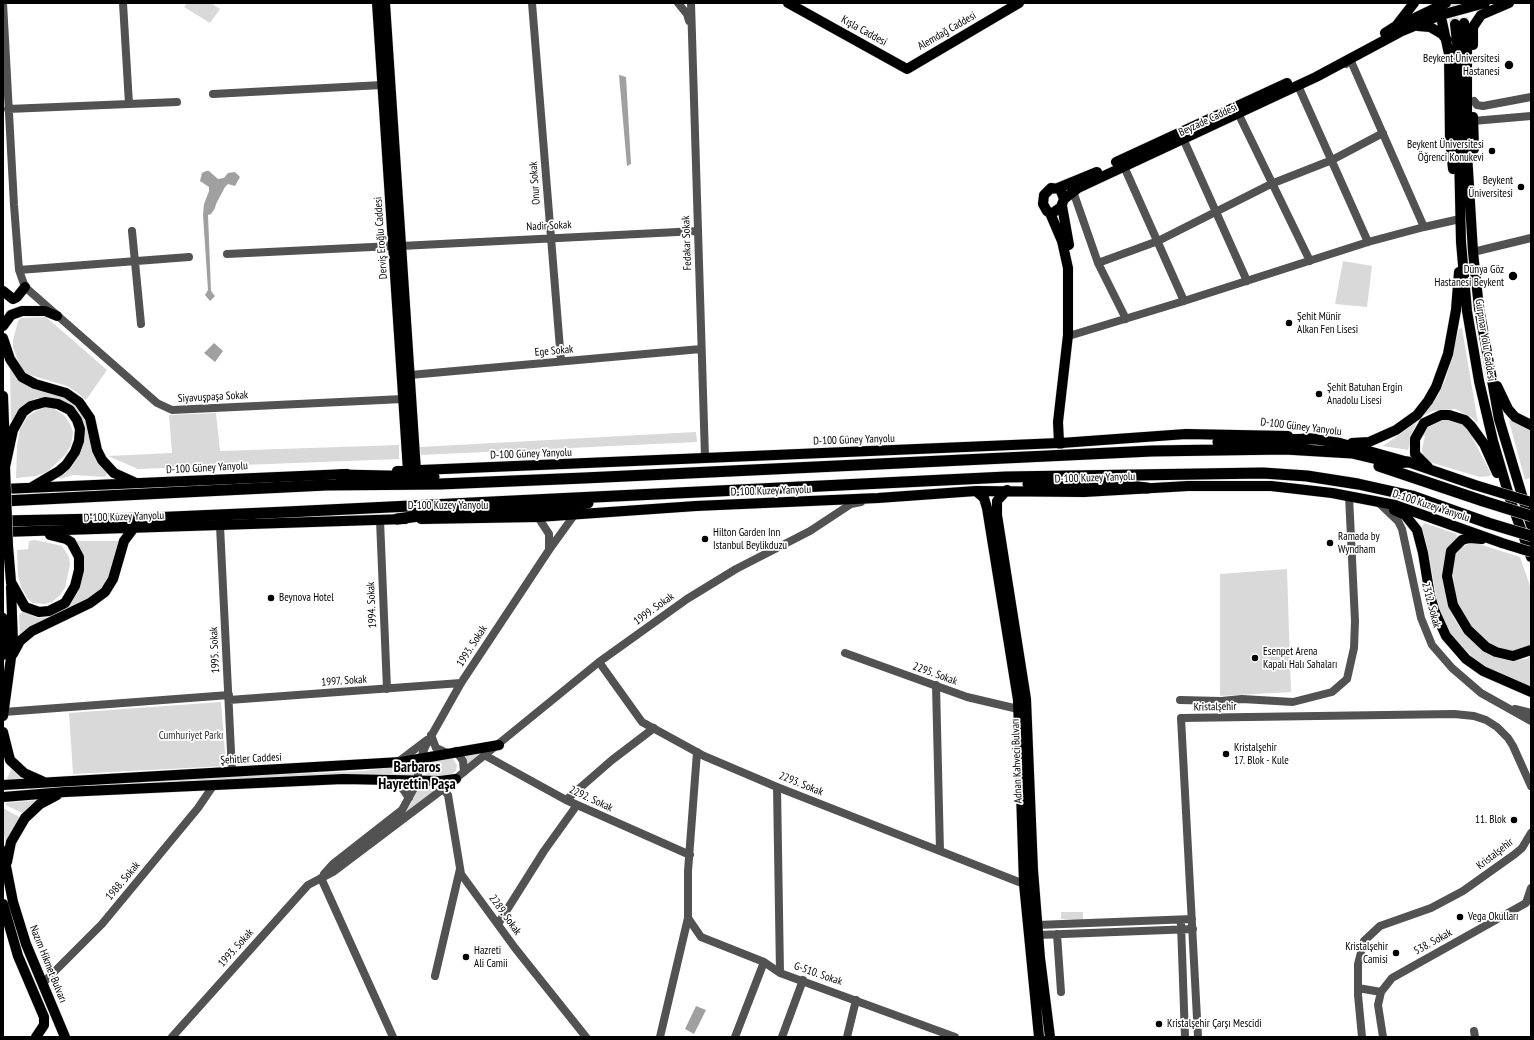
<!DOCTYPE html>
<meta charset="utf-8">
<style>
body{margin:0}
#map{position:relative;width:1534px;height:1040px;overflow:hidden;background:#fff;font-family:"PT Sans Narrow",sans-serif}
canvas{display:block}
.frame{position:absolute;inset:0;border:4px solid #000;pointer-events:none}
</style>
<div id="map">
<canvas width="1534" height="1040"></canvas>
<div class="frame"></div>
</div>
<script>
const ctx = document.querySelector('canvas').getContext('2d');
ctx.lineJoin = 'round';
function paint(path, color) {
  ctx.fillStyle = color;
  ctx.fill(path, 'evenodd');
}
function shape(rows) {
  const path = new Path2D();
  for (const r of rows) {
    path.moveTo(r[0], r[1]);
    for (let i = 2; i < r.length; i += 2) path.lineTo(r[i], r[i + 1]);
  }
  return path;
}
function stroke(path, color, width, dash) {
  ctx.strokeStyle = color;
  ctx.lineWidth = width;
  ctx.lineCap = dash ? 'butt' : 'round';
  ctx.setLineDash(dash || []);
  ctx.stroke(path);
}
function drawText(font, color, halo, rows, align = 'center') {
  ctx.font = font + ' "PT Sans Narrow",sans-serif';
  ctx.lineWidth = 3.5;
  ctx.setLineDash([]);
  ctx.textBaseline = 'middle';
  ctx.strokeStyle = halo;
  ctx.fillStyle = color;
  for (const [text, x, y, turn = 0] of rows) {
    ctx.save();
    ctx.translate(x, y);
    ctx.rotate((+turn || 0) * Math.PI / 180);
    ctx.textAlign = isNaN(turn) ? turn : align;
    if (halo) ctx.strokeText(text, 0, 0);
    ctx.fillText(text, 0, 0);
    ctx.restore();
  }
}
paint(shape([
 [187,3,211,3,220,9,210,23,184,7],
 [1343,261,1372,266,1367,307,1335,304],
 [46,317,107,370,86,400,78,393,67,386,27,374,16,362,18,361,13,347,13,340,18,321,21,318],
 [1462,328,1478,423,1471,417,1455,409,1433,411,1423,416,1439,394,1446,378,1459,329],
 [10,367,19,380,29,387,74,400,84,416,96,457,107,473,105,477,73,475,60,479,59,477,72,467,83,446,85,436,83,424,76,411,68,403,48,398,36,398,22,407,13,420,11,420],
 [46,407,54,409,64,415,70,424,73,432,71,445,66,454,47,472,36,476,16,478,17,446,20,429,28,416,36,411],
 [216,413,220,451,399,445,399,459,138,469,108,456,172,453,169,415],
 [1513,418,1531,427,1531,477,1525,480,1509,421],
 [1444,419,1460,422,1473,435,1472,437,1491,474,1490,476,1480,477,1429,462,1423,456,1422,449,1425,436,1422,435,1431,424],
 [1417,422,1413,431,1408,450,1383,446],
 [696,432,697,442,421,455,420,447],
 [1424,523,1457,534,1448,603,1453,617,1461,629,1471,640,1514,660,1526,659,1531,656,1531,687,1488,668,1477,662,1452,636,1443,620,1437,601,1428,550,1422,527],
 [35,540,62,546,69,557,70,565,65,588,59,596,52,602,45,604,33,603,28,599,21,587,18,575,17,550,28,549,29,541],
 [75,541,120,541,108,580,96,595,20,635,19,615,23,611,37,618,51,617,62,611,69,605,76,594,80,584],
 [1469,544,1479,544,1520,557,1531,589,1531,646,1519,652,1500,649,1489,644,1469,625,1456,599,1452,566,1455,554,1460,548],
 [1287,569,1291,692,1220,696,1220,574],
 [221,702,226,766,73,774,69,713],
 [483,752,467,765,464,756],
 [449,758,453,759,457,765,456,771,452,774,432,778,425,774,424,767,430,762],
 [416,764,414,777,378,774,66,785,66,783,364,771],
 [13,766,26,779,6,780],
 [443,785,331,871,404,813,412,802,419,787],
 [38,800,24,814,6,805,6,803],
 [3,808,21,818,7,853,3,828],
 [1061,912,1083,912,1083,920,1061,919]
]), '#d9d9d9');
paint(shape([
 [619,75,626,77,631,164,627,166],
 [206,171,209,171,218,179,224,178,228,173,235,172,240,177,235,186,228,184,225,187,216,204,215,208,211,214,208,215,211,291,215,296,210,301,205,295,208,290,203,215,204,204,209,191,209,187,200,181,202,173],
 [214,343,223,351,215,362,204,353],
 [696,1006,706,1010,694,1034,685,1029]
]), '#a0a0a0');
stroke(shape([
 [1450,3,1455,24],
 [1460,3,1464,23]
]), '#d9d9d9', 10, [10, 5]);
const major = shape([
 [377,3,408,471],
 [385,3,416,471],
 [788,3,907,69,1019,3],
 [1438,3,1449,54,1450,140,1453,169],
 [1464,23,1467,46,1467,153,1473,252,1479,308,1499,419,1531,525],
 [1455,24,1458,51,1458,106,1461,242,1467,311,1479,381,1493,441,1510,499,1531,557],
 [1400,25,1446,3],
 [1418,26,1430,27,1442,34,1447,40],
 [1385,33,1396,26,1414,3],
 [1473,45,1473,27,1481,15,1509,3],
 [1473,117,1474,149],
 [1116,162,1287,83],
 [1058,188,1097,172],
 [1064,199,1060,189,1051,188,1044,195,1043,204,1047,211,1050,213,1054,212,1061,207,1064,199,1078,188,1316,77,1400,32,1441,15,1485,3],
 [1062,206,1069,245],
 [3,291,13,299,17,297,25,287],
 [3,326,11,315,22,311,45,311,57,316],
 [3,338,10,359,22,377,35,384,66,393,79,402,90,418,97,450,102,460,114,473,134,482],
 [1497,386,1508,409,1515,417,1531,425],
 [3,396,5,449],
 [1306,438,1340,443,1408,462,1475,485],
 [1061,443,1186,434,1288,436],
 [1352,443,1369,442,1396,430,1417,415,1428,401,1436,387,1448,354,1456,310,1459,272],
 [5,467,13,430,23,412,31,406,45,402,58,404,70,410,77,420,80,429,79,441,75,452,66,465,59,471,32,487],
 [1428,467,1415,454,1415,439,1424,423,1441,415,1449,415,1465,420,1471,426,1484,444,1497,473],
 [397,471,1059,443,1058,422,1068,335,1068,268,1062,241,1050,213],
 [3,489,347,474],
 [1007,490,997,501,997,515,1026,699,1033,870,1040,958,1050,1037],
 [976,491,984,498,987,508,1018,700,1024,884,1039,1037],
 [1394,510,1405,515,1417,530,1423,553,1430,596,1435,612,1446,636,1466,659,1483,671,1531,692],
 [421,519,538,517,696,506,878,498,976,491,1084,492,1188,486,1271,486,1332,493,1395,505,1502,543],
 [3,532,405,519],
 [1482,539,1469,538,1462,540,1451,551,1447,576,1453,605,1468,630,1486,647,1496,652,1513,656,1531,650],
 [11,582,25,607,39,612,49,611,65,603,75,586,79,570,79,557,71,542,66,539,50,535],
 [3,618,3,655],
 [13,654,20,641,32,631,90,603,105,592,113,579,124,541,133,529],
 [3,716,13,643,11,587],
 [3,732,10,760,24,773,42,781],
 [3,785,401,762,499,745],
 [3,797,65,792,343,779,440,781,456,779],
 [3,851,13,902,26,944,65,1037],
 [7,862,11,842,25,818,40,804,57,795],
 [3,904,18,956,44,1017,44,1025,36,1037]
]);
const highway = shape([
 [1218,442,1314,439],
 [1059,443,1061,443],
 [1379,466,1483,501],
 [339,475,434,477],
 [1028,484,1118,485,1147,488],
 [3,501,326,485,440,484,584,478,1152,451,1285,449,1352,453,1394,463,1408,462],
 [397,519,441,513,541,509,588,503],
 [3,521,150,518,287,512,1006,477,1263,473,1307,476,1358,484,1412,496,1488,523]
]);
stroke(major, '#dbdbdb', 11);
stroke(highway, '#dbdbdb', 12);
stroke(shape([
 [3,3,14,205,19,270,25,287,157,403,172,410,403,399],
 [123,3,129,104],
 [532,3,561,361],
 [678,3,687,14,689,21],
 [691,3,705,457],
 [1346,64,1350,59,1424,227],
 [1300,90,1368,242],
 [213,94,382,85],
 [1474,101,1477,105,1483,106,1531,97],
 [8,109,177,102],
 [1238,113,1310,261],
 [1473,121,1531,116],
 [1185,143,1247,281],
 [1126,171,1184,301],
 [1074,194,1098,263,1126,319],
 [132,231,141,324],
 [401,246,697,231],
 [1473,252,1531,238],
 [227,254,393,246],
 [1098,263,1158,241,1271,184,1332,160,1383,133],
 [19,270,189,257],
 [1068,335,1072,335,1184,301,1368,242,1424,227,1460,219],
 [410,375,701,349],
 [1378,502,1398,521,1402,529,1421,618,1432,645,1452,668,1481,693,1531,721],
 [538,517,549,534,549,550],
 [380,520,387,689],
 [220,526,232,772],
 [845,653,967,697,1018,709],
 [599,662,642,722,704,756,777,787,1024,884],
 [936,685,940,851],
 [229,700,461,683],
 [1180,700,1221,701,1242,699,1293,702,1332,692,1347,679,1354,648,1355,621,1349,496],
 [1515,709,1531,713],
 [4,712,229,695],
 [431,735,436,748,447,753],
 [456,751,463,761,464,772],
 [697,752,688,871,688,918,701,937,764,962,780,973],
 [486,756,566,800,690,855],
 [398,762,427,740],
 [393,781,400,785,409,798],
 [777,787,780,973,955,1037],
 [443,789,448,795,461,874,515,948,586,1037],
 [566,800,612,760,654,728],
 [324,874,333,864,402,810,418,781,418,766,425,747,461,683,549,550,575,514],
 [321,878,393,1037],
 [498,924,544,851,577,805],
 [1181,924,1185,1037],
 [1037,925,1192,919],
 [1057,934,1061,992],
 [1038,935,1193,929],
 [435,976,460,869],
 [43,983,102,924,198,808,213,786],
 [1358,988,1381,992],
 [1474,1031,1475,1037],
 [172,1037,308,885,333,872,443,789,599,662,687,599,736,569,810,531,851,504,861,502],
 [660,1037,688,918],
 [735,1037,764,962],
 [782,1037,803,980],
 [847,1037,856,1000],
 [1198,1037,1181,718,1454,714,1474,716,1486,720,1497,727,1508,738,1513,746,1531,786],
 [1362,1037,1358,995,1358,964,1364,941,1380,926,1431,908,1463,891,1515,854,1522,848,1531,833],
 [1383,1037,1378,1005,1381,992,1392,978,1526,903,1531,888]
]), '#525252', 8);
stroke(major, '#000', 10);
stroke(highway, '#000', 11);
const majorBridge = shape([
 [5,467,8,546,11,582],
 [1475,485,1531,502],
 [1502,543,1531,552]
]);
const highwayBridge = shape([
 [1483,501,1531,516],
 [1488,523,1531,536]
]);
stroke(majorBridge, '#dbdbdb', 11, []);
stroke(highwayBridge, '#dbdbdb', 12, []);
stroke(majorBridge, '#000', 10);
stroke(highwayBridge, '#000', 11);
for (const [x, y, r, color] of [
 [1509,65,5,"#000"],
 [1492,151,4,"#000"],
 [1521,187,4,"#000"],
 [1513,276,5,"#000"],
 [1289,323,4,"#000"],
 [1319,394,4,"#000"],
 [705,539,4,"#000"],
 [1330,543,4,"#000"],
 [271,598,4,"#000"],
 [1255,658,4,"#000"],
 [1226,754,4,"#000"],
 [1514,820,4,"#000"],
 [1460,917,4,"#000"],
 [1396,953,4,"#000"],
 [466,957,4,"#000"],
 [1159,1024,4,"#000"]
]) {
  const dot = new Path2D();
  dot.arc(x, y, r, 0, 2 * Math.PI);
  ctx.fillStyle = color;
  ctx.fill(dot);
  stroke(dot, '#fff', 1.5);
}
drawText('11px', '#000', '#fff', [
 ["Kışla Caddesi",864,31,29],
 ["Alemdağ Caddesi",947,31,-30],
 ["Beyzade Caddesi",1208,120,-25],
 ["Onur Sokak",535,183,-94],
 ["Nadir Sokak",549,226,-3],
 ["Derviş Eroğlu Caddesi",381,238,-94],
 ["Fedakar Sokak",687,243,-92],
 ["Gürpınar Yolu Caddesi",1485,340,81],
 ["Ege Sokak",554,351,-5],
 ["Siyavuşpaşa Sokak",213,397,-3],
 ["D-100 Güney Yanyolu",1301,427,7],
 ["D-100 Güney Yanyolu",854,440,-2],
 ["D-100 Güney Yanyolu",531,454,-2],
 ["D-100 Güney Yanyolu",207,468,-3],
 ["D-100 Kuzey Yanyolu",1095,478,-2],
 ["D-100 Kuzey Yanyolu",771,491,-2],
 ["D-100 Kuzey Yanyolu",448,506],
 ["D-100 Kuzey Yanyolu",1431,506,18],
 ["D-100 Kuzey Yanyolu",124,517,-2],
 ["1994. Sokak",372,605,-93],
 ["2312. Sokak",1431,605,75],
 ["1999. Sokak",654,609,-36],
 ["1993. Sokak",472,646,-57],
 ["1995. Sokak",215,650,-93],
 ["2295. Sokak",935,674,20],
 ["1997. Sokak",344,681,-4],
 ["Kristalşehir",1215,707,-1],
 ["Şehitler Caddesi",251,759,-3],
 ["Adnan Kahveci Bulvarı",1017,761,-92],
 ["2293. Sokak",801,784,22],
 ["2292. Sokak",591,799,25],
 ["Kristalşehir",1495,854,-38],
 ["1988. Sokak",123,881,-50],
 ["2289. Sokak",505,915,54],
 ["538. Sokak",1433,942,-29],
 ["1993. Sokak",236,948,-48],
 ["Nazım Hikmet Bulvarı",48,964,68],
 ["G-510. Sokak",818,974,19]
]);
drawText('11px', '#000', '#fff', [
 ["Beykent Üniversitesi",1500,59,"right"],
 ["Hastanesi",1500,72,"right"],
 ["Beykent Üniversitesi",1484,145,"right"],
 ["Öğrenci Konukevi",1484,158,"right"],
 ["Beykent",1513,181,"right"],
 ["Üniversitesi",1513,194,"right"],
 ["Dünya Göz",1504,270,"right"],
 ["Hastanesi Beykent",1504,283,"right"],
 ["Şehit Münir",1297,317],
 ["Alkan Fen Lisesi",1297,330],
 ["Şehit Batuhan Ergin",1327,388],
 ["Anadolu Lisesi",1327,401],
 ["Hilton Garden Inn",713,533],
 ["Istanbul Beylikduzu",713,546],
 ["Ramada by",1338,537],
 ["Wyndham",1338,550],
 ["Beynova Hotel",279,598],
 ["Esenpet Arena",1263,652],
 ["Kapalı Halı Sahaları",1263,665],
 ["Kristalşehir",1234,748],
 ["17. Blok - Kule",1234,761],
 ["11. Blok",1506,820,"right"],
 ["Vega Okulları",1468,917],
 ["Kristalşehir",1388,947,"right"],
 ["Camisi",1388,960,"right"],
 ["Hazreti",474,951],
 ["Ali Camii",474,964],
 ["Kristalşehir Çarşı Mescidi",1167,1024]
], 'left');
drawText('11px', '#303030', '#fff', [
 ["Cumhuriyet Parkı",191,736]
]);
drawText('bold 15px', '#000', '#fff', [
 ["Barbaros",417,768],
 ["Hayrettin Paşa",417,785]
]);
</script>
